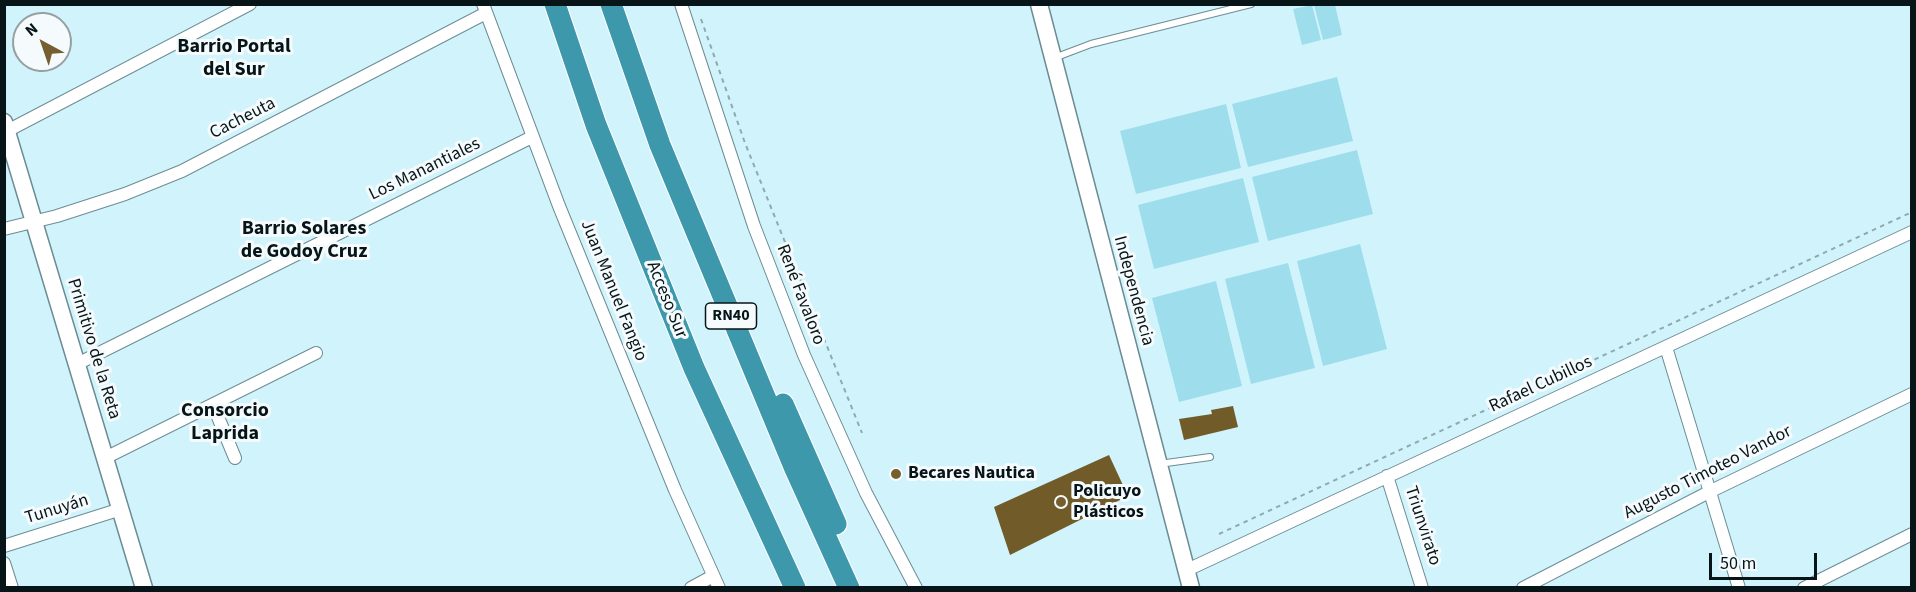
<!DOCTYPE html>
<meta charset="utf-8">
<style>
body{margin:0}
#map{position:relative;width:1916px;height:592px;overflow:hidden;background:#d1f4fc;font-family:"Source Sans 3",sans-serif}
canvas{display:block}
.frame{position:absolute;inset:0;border:6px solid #081518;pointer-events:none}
.north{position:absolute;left:12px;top:12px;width:60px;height:60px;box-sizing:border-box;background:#f5fbfd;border:2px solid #969fa1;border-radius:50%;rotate:320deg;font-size:16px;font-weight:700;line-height:24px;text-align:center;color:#081518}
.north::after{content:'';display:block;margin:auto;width:21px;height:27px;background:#755f2f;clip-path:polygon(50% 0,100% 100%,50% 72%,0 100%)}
.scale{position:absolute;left:1709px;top:553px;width:108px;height:27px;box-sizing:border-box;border:3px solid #081518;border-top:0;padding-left:8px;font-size:18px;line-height:21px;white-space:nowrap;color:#081518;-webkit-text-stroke:4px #f5fbfd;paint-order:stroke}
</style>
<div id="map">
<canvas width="1916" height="592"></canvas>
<div class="frame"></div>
<div class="north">N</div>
<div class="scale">50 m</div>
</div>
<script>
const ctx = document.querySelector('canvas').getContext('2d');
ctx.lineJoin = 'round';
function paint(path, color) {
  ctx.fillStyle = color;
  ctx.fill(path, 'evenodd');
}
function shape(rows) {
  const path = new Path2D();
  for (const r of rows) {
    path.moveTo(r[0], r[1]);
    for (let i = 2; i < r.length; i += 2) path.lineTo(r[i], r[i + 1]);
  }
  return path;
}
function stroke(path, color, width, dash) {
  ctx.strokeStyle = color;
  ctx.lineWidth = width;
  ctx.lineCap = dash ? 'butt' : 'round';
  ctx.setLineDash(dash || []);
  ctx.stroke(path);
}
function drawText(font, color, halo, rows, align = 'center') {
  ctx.font = font + ' "Source Sans 3",sans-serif';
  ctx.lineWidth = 6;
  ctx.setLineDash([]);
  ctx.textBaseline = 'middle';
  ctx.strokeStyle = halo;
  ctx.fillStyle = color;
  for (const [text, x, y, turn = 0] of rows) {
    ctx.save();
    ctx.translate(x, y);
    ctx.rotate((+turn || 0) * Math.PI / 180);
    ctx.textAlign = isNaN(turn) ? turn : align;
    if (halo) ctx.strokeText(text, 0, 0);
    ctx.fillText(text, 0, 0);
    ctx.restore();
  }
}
paint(shape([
 [1312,5,1321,40,1302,45,1293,9],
 [1314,5,1335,5,1342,35,1323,40],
 [1337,77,1353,141,1248,167,1232,104],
 [1226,104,1241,168,1136,194,1120,131],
 [1357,150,1373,214,1268,241,1252,177],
 [1243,178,1259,242,1154,269,1138,205],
 [1360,244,1387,349,1323,366,1297,261],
 [1288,263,1315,368,1251,384,1225,279],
 [1216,281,1242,386,1179,402,1152,298]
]), '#9eddeb');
paint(shape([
 [1233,406,1238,427,1184,440,1179,419,1212,414,1211,410],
 [1109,455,1128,496,1010,555,994,507]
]), '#715b28');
const lane = shape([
 [1054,58,1091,44,1251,4],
 [1159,464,1210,457]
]);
const street = shape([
 [483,4,559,206,675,490,719,588],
 [681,4,754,226,804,355,866,493,916,588],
 [7,131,250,4],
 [4,229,57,216,125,194,182,171,486,13],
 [1666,347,1739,588],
 [77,364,532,137],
 [213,405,235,458],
 [105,458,316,353],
 [1387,476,1422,588],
 [4,546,121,509],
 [4,563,12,588],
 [1187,570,1912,232],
 [691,588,713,576],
 [1523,588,1709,492,1912,394],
 [1804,588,1912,534]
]);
const secondary = shape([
 [1039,4,1191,588],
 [4,122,144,588]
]);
const highway = shape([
 [555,4,596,125,694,368,795,588],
 [611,4,660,145,795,469,849,588],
 [783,404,836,524]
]);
stroke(lane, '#6c8c93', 8);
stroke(street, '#6c8c93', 14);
stroke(secondary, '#6c8c93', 19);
stroke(highway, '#fff', 23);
stroke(shape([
 [701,19,745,143,862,433],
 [1219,534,1912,212]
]), '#8eaab0', 2, [4.5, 4.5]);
stroke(lane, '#fff', 6);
stroke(street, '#fff', 12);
stroke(secondary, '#fff', 16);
stroke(highway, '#3e98ab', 21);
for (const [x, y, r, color] of [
 [896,474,6,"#755f2f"],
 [1061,502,6,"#755f2f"]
]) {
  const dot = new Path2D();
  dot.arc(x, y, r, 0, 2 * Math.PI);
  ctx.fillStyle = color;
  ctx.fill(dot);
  stroke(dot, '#f5fbfd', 2);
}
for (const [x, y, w] of [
 [731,316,51]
]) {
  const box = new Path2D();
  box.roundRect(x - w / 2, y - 13, w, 26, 4.5);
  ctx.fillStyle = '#f5fbfd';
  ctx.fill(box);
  stroke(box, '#081518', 1.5);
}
drawText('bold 16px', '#081518', null, [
 ["RN40",731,316]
]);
drawText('18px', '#081518', '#f5fbfd', [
 ["Cacheuta",243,119,-27],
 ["Los Manantiales",425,170,-26],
 ["Juan Manuel Fangio",613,291,68],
 ["Independencia",1133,291,75],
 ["René Favaloro",800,295,69],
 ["Acceso Sur",666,300,68],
 ["Primitivo de la Reta",93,349,73],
 ["Rafael Cubillos",1541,385,-25],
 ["Augusto Timoteo Vandor",1708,473,-27],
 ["Tunuyán",57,510,-17],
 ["Triunvirato",1422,526,72]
]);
drawText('bold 18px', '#081518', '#f5fbfd', [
 ["Becares Nautica",908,474],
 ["Policuyo",1073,492],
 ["Plásticos",1073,513]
], 'left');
drawText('bold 20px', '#081518', '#f5fbfd', [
 ["Barrio Portal",234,48],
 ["del Sur",234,71],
 ["Barrio Solares",304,230],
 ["de Godoy Cruz",304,253],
 ["Consorcio",225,412],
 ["Laprida",225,435]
]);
</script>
